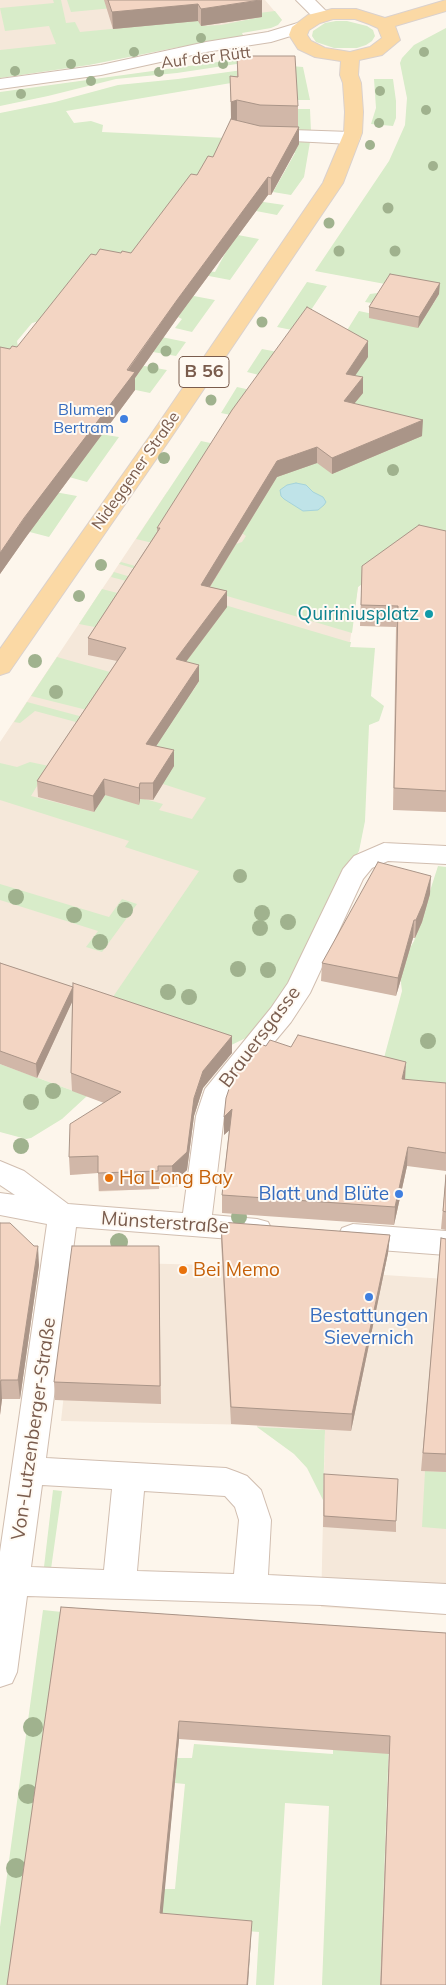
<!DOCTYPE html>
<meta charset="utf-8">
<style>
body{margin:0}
canvas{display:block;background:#fdf6ec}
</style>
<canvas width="446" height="1985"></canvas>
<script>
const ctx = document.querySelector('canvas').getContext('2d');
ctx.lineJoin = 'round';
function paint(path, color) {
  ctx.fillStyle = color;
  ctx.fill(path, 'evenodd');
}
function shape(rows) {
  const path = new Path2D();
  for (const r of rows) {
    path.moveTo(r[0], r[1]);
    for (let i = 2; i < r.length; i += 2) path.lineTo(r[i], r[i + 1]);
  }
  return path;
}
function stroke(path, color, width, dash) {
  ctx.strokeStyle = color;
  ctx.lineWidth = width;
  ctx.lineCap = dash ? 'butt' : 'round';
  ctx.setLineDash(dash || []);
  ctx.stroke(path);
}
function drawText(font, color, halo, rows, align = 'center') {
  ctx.font = font + ' Mulish,sans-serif';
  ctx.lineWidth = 4;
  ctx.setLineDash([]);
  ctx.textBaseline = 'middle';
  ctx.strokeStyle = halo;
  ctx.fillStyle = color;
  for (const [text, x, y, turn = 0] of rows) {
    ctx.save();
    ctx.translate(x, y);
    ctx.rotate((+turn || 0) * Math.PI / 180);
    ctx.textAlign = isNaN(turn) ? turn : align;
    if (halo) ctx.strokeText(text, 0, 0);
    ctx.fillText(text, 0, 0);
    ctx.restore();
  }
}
paint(shape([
 [0,0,265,0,282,20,0,67],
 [281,455,414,545,358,587,348,655,228,1044,181,1108,178,1187,100,1192,98,1191,98,1173,70,1175,71,1141,117,1107,0,1064,0,742,167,492],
 [132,1263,247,1266,446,1279,446,1615,321,1607,325,1430,257,1427,257,1425,61,1421,67,1367]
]), '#f5e8da');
paint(shape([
 [53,0,61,0,66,23,75,22,80,32,142,26,199,18,202,26,221,25,261,17,259,13,275,11,282,20,278,25,271,28,242,33,244,37,174,48,89,65,0,78,0,50,56,44,49,26,5,31,0,8,54,3],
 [67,0,131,0,134,6,71,12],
 [336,21,347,21,367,26,373,30,375,36,372,41,366,45,357,48,334,48,316,42,312,36,313,31,325,23],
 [446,28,446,532,414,545,358,587,352,633,119,564,121,562,210,587,236,544,242,542,246,536,242,533,272,459,157,544,136,539,201,441,234,448,255,420,221,413,237,387,345,411,341,340,359,311,373,314,378,304,365,302,370,294,385,292,433,304,439,294,315,271,389,161,405,125,407,98,400,63,402,58,414,45],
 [247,58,250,62,177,73,116,79,48,96,0,106,0,92],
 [278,65,303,67,310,100,294,100,237,82,66,111,74,123,91,121,103,125,102,132,310,142,304,177,291,195,273,192,295,153,248,146,250,200,284,205,277,215,214,203,169,222,259,239,230,280,193,273,196,269,215,272,227,250,93,277,215,300,192,332,175,328,182,319,178,317,185,306,68,318,186,342,176,356,153,352,51,318,32,323,17,341,19,353,0,360,0,113,55,102,118,85,178,79],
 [374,79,393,79,396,101,396,118,393,126,371,124,376,108],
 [295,109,310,109,311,132,298,132],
 [307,282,327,286,297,331,277,327],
 [262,349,288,354,267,377,247,372],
 [139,365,167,370,150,393,107,384],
 [100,434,119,437,87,482,69,477],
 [0,482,77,496,49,537,26,531,35,519,39,520,50,504,0,493],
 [114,572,349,642,351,642,350,647,375,648,371,696,384,706,379,721,369,725,365,821,359,851,340,881,298,970,254,1034,221,1050,104,1010,199,871,125,847,129,841,0,800,0,763,17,767,30,762,49,766,31,796,94,812,109,789,163,804,159,810,192,819,206,798,163,784,147,760,159,742,137,737,87,710,31,696,57,657,131,678,193,691,199,681,105,629,79,624,102,589,218,619,226,607,111,577],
 [27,702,83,717,87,725,35,711,20,723,14,722],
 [438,866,446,867,446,1128,374,1095,402,991,399,967,414,941],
 [0,884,109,917,122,899,137,904,102,952,86,947,98,931,0,900],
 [0,1064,87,1096,62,1119,31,1138,26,1139,0,1132],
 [257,1427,325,1430,323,1500,307,1468,294,1454],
 [425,1471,446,1472,446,1529,422,1527],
 [53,1490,62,1491,51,1569,44,1567],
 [43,1610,62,1612,12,1985,0,1985,0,1927],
 [390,1715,380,1985,322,1985,329,1806,285,1803,274,1985,256,1985,259,1932,221,1929,147,1929,152,1889,175,1889,185,1784,175,1783,177,1758,192,1758,194,1744,333,1754,333,1750]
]), '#d8ecc9');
const water = shape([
 [296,483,306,485,313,492,323,497,326,502,324,505,318,510,303,511,284,499,281,496,280,490,287,485,296,483]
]);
paint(water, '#bfe3e8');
stroke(water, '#a5d3da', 1);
const minor = shape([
 [296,0,315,0,331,16,328,20,322,21,316,20,296,0],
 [301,22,307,23,310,27,307,31,271,42,206,52,101,75,0,89,0,79,101,65,206,42,268,32,301,22],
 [262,129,351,132,358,134,360,138,358,142,351,144,255,139,253,135,255,131,262,129],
 [384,843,446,846,446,864,388,861,372,868,363,879,310,993,291,1022,231,1094,228,1100,224,1116,212,1215,257,1219,268,1222,272,1230,268,1238,257,1241,76,1227,46,1458,226,1468,237,1472,247,1476,261,1490,271,1520,268,1575,446,1584,446,1614,322,1605,27,1596,17,1672,12,1683,0,1687,0,1552,47,1224,0,1215,0,1193,15,1195,0,1185,0,1161,24,1171,68,1204,183,1213,196,1116,205,1089,271,1008,288,983,343,869,354,856,384,843],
 [42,1485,112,1489,104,1570,31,1567,42,1485],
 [144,1491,225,1496,235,1507,239,1520,234,1574,137,1571,144,1491],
 [353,1224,446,1231,446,1255,353,1248,342,1244,338,1236,342,1228,353,1224]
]);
const major = shape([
 [446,0,446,11,395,26,400,40,382,55,359,60,358,75,361,83,363,112,362,133,343,183,170,439,9,672,0,675,0,649,150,436,323,183,344,133,345,112,343,83,340,75,341,61,315,57,298,49,289,35,292,27,308,15,332,9,356,9,385,18,446,0],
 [333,19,355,19,369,24,378,28,382,38,370,47,350,52,325,48,311,41,307,35,309,30,320,23,333,19]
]);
stroke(minor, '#d1beb0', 2);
stroke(major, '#dad1cd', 2);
paint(minor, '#fff');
paint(major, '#fbd9a5');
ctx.fillStyle = '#a0b28e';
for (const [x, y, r] of [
 [201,38,5],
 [134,52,5],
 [424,52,5],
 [71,64,5],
 [223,64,5],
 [15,71,5],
 [159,72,5],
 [91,81,5],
 [380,91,5],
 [21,94,5],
 [426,110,5],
 [379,123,5],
 [370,145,5],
 [433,166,5],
 [388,208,5.5],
 [329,223,5.5],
 [339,251,5.5],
 [395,251,5.5],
 [262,322,5.5],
 [166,351,5.5],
 [153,368,5.5],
 [211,400,5.5],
 [164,458,6],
 [393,470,6],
 [101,565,6],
 [79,596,6],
 [35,661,7],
 [56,692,7],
 [240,876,7],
 [16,897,8],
 [125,910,8],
 [262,913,8],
 [74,915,8],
 [288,922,8],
 [260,928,8],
 [100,942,8],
 [238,969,8],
 [268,970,8],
 [168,992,8],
 [189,997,8],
 [428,1041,8],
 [53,1091,8],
 [31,1102,8],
 [21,1146,8],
 [239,1217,8],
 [119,1242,9],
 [33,1727,10],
 [28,1794,10],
 [16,1868,10]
]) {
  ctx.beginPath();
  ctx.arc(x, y, r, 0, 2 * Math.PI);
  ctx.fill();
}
paint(shape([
 [104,0,262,0,262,17,201,26,198,21,113,29],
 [237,56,298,106,298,127,299,127,299,144,271,195,268,195,178,317,135,378,135,390,26,537,0,574,0,347,10,349,17,347,96,255,131,253,197,175,213,157,231,120,230,76,237,76],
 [439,294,418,328,369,318,369,307],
 [368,357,355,375,363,393,354,404,422,436,332,474,317,463,277,477,210,587,227,591,227,607,186,662,199,681,156,746,174,766,153,800,140,799,139,805,105,795,94,812,38,797,37,781,117,661,88,655,88,638,157,532,157,528],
 [446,531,446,812,393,810,396,627,360,626,362,566],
 [430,894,422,922,415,938,413,938,396,996,321,981,322,963],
 [0,963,73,987,232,1036,232,1053,203,1088,194,1116,187,1170,173,1183,159,1183,159,1189,99,1191,98,1173,70,1175,69,1157,104,1103,72,1091,71,1073,72,1002,37,1078,0,1064],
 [266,1046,291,1047,405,1080,446,1083,446,1171,407,1166,394,1225,222,1213,222,1195,229,1130,224,1135],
 [446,1174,446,1230,441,1229],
 [221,1222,390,1235,388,1253,351,1431,231,1424,221,1240],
 [0,1223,39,1265,20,1399,2,1399,0,1415],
 [441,1238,446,1239,446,1472,421,1471],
 [159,1246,161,1404,55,1400,54,1382],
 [324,1474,396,1521,396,1532,323,1527],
 [61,1607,446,1633,446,1985,380,1985,389,1754,179,1739,162,1914,251,1938,7,1985]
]), '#d1b7a8');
paint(shape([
 [262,0,262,17,201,26,201,9],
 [198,4,198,21,113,29,112,12],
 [237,100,237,122,231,124,231,102],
 [299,127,299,144,271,195,271,178],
 [268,177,268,195,178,317,135,378,135,390,26,537,0,574,0,553,177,300],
 [440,283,439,294,418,328,419,317],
 [368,341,368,357,346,389,346,374],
 [363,377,363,393,343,417,344,401],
 [423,420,422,436,332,474,332,458],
 [317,447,317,463,277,477,201,601,201,585,277,461],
 [227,591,227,607,176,675,176,659],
 [199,665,199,681,147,760,146,744],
 [174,750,174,766,153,800,153,783],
 [104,779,105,795,94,812,93,796],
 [140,783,140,799,139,805,139,788],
 [431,876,430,894,422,922,415,938,416,920],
 [414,920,413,938,396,996,398,978],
 [73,987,73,1000,37,1078,36,1064],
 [232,1036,232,1053,203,1088,194,1116,187,1170,173,1183,172,1166,203,1071],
 [406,1062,405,1080,402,1079],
 [232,1109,232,1128,224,1135,224,1117],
 [408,1147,407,1166,394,1225,395,1207],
 [390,1235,388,1253,351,1431,352,1414],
 [38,1246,39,1265,20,1399,18,1380],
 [1,1380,2,1399,0,1415,0,1384],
 [179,1721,179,1739,161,1931,160,1913],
 [252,1921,251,1938,248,1985,247,1985]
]), '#aa9588');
const building = shape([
 [108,0,260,0,201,9,198,4,112,12,108,0],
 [237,56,295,56,298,106,260,105,237,100,231,102,230,76,238,77,237,56],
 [231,119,260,126,299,127,271,178,268,177,177,300,127,370,135,372,24,518,0,553,0,347,10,349,12,346,17,347,91,254,96,255,100,249,121,253,122,251,131,253,191,174,197,175,208,156,213,157,231,119],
 [390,274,440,283,419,317,369,307,390,274],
 [307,307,368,341,346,374,363,377,344,401,423,420,332,458,317,447,277,461,201,585,227,591,176,659,199,665,146,744,174,750,153,783,140,783,139,788,104,779,93,796,37,781,126,648,88,638,160,528,157,528,232,410,307,307],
 [419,525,446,531,446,791,394,788,398,606,361,605,362,566,419,525],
 [378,862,431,876,423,904,416,920,414,920,398,978,322,963,378,862],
 [0,963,73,987,36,1064,0,1051,0,963],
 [73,983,232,1036,203,1071,194,1098,187,1152,172,1166,158,1166,158,1171,98,1173,98,1156,69,1157,70,1124,121,1092,71,1073,73,983],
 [298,1035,406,1062,402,1079,446,1083,446,1153,408,1147,395,1207,222,1195,232,1109,224,1117,226,1098,233,1077,260,1044,266,1046,270,1040,291,1047,298,1035],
 [446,1175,446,1212,443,1211,446,1175],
 [221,1222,390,1235,352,1414,231,1407,221,1222],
 [0,1223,10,1223,34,1246,38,1246,18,1380,1,1380,0,1384,0,1223],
 [441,1238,446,1239,446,1454,423,1453,441,1238],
 [72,1246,159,1246,160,1386,54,1382,72,1246],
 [324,1474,398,1479,396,1521,324,1516,324,1474],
 [61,1607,446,1633,446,1985,381,1985,390,1736,179,1721,160,1913,252,1921,247,1985,7,1985,61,1607]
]);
paint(building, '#f3d5c3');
stroke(building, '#aa9588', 1);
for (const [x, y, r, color] of [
 [124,419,5,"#3f7fe0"],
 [429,614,5,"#0f9aa8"],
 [109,1178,5,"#e8710a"],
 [399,1194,5,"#3f7fe0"],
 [183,1270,5,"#e8710a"],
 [369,1297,5,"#3f7fe0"]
]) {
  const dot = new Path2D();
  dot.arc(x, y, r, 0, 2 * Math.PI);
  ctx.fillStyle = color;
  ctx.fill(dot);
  stroke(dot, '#fffaf3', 2);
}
drawText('16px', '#7a5c4d', '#fffaf3', [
 ["Auf der Rütt",206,58,-7],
 ["Nideggener Straße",136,471,-55]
]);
drawText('16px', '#366cbe', '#fffaf3', [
 ["Blumen",114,410],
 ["Bertram",114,428]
], 'right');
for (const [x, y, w] of [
 [204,372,50]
]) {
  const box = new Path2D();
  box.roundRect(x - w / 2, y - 15.5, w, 31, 4);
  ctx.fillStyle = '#fffaf3';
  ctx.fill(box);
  stroke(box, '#7a5c4d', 1);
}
drawText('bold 18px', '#7a5c4d', null, [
 ["B 56",204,372]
]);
drawText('19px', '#0d838f', '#fffaf3', [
 ["Quiriniusplatz",419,614]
], 'right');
drawText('19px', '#7a5c4d', '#fffaf3', [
 ["Brauersgasse",260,1037,-53],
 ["Münsterstraße",165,1223,4],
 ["Von-Lutzenberger-Straße",34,1429,-82]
]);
drawText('19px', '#c56008', '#fffaf3', [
 ["Ha Long Bay",119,1178],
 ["Bei Memo",193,1270]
], 'left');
drawText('19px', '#366cbe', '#fffaf3', [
 ["Blatt und Blüte",389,1194],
 ["Bestattungen",369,1316,"center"],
 ["Sievernich",369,1338,"center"]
], 'right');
</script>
